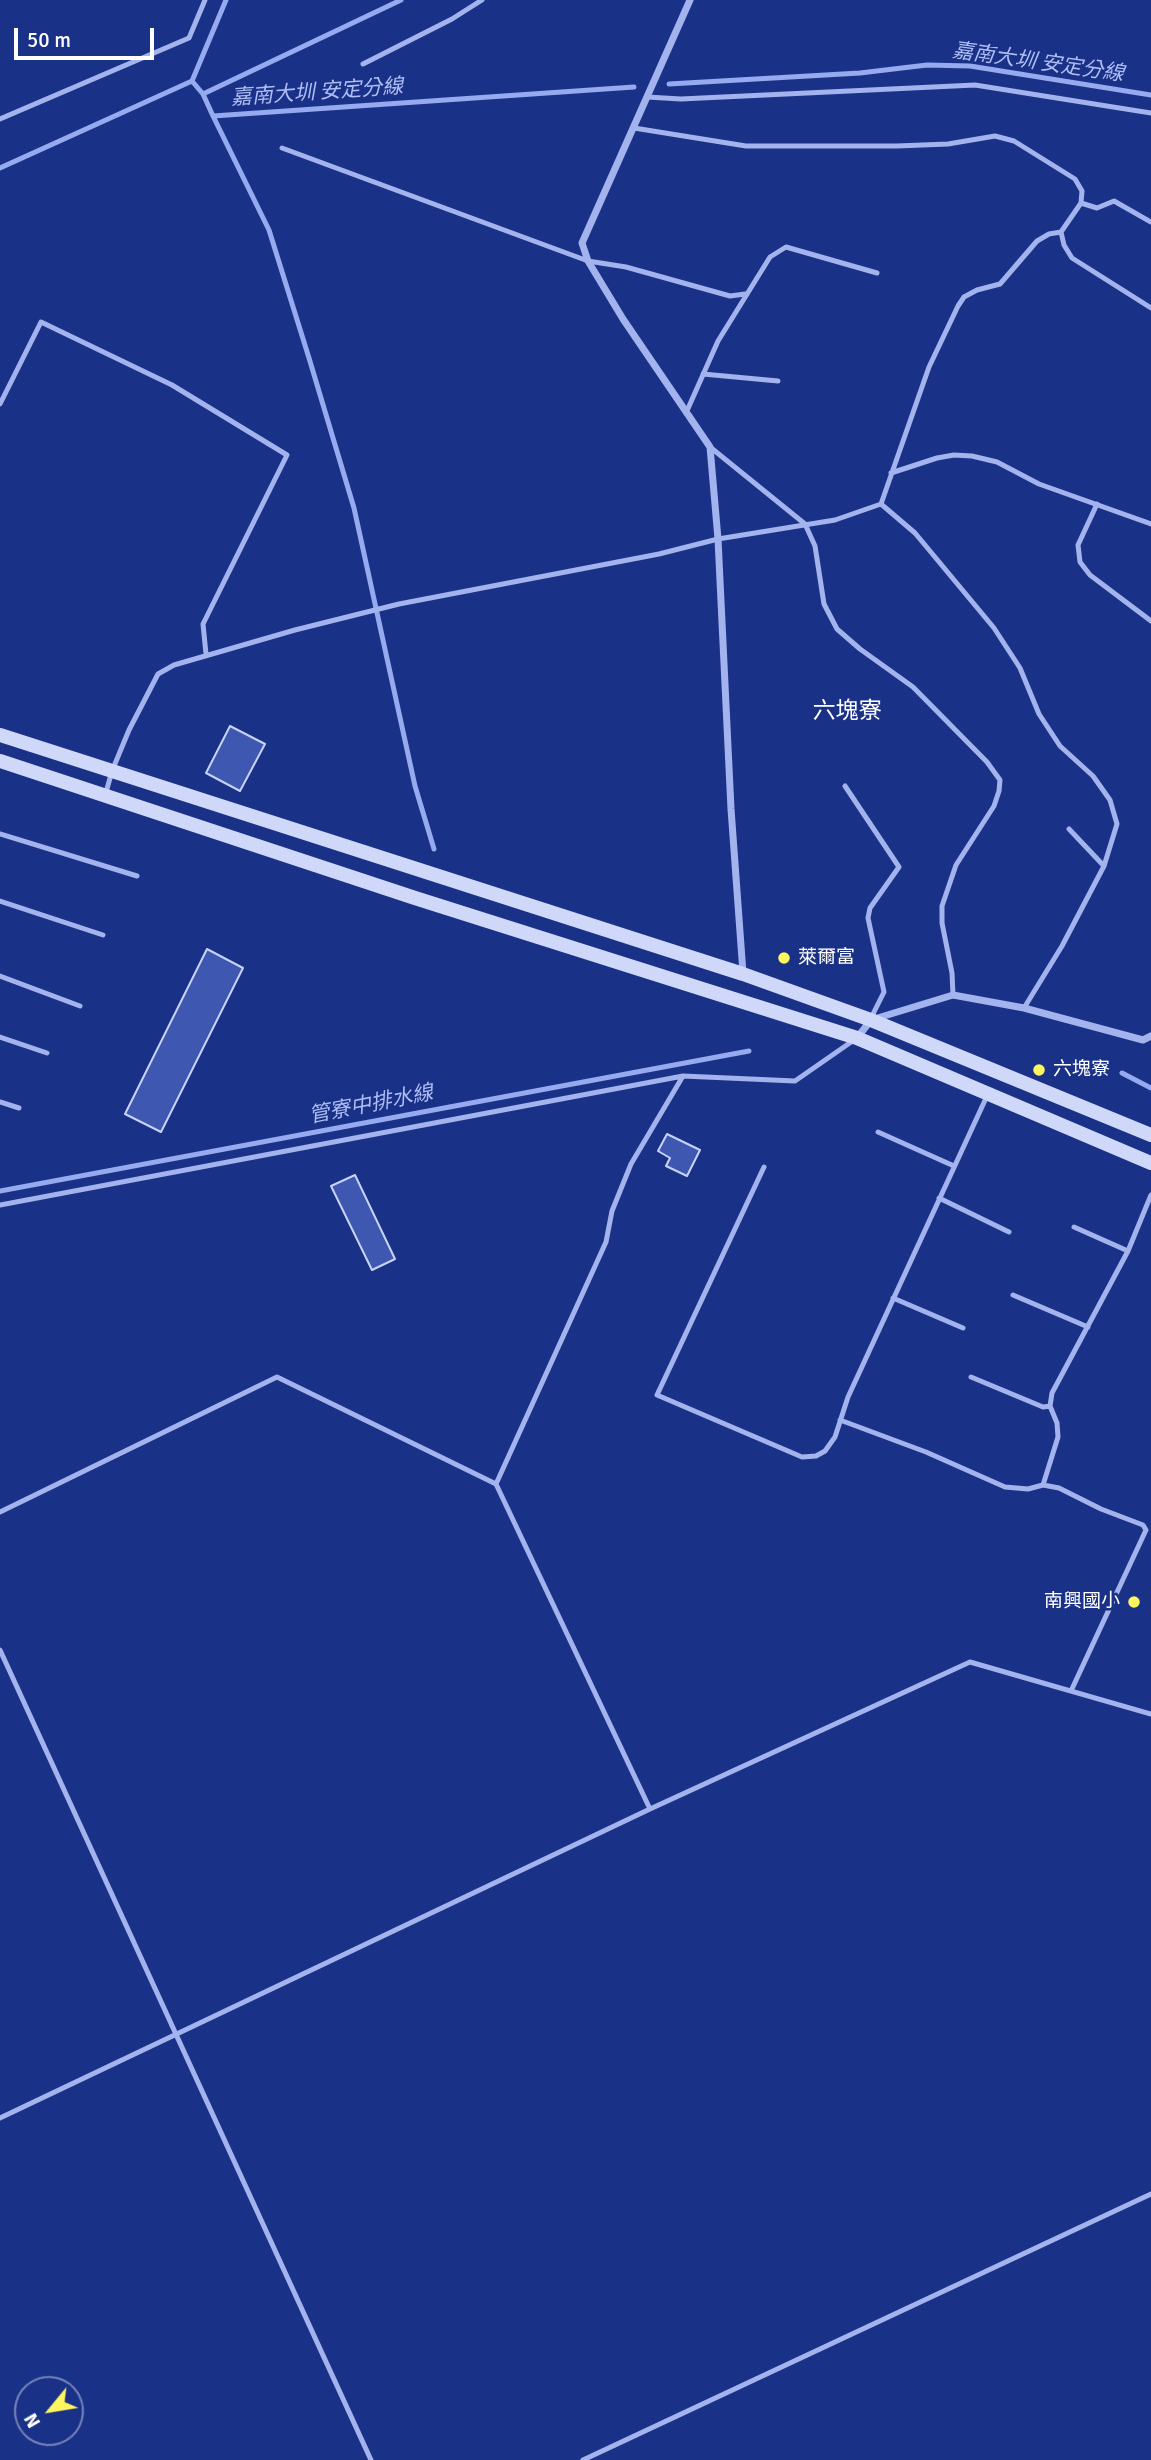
<!DOCTYPE html>
<meta charset="utf-8">
<style>
body{margin:0}
#map{position:relative;width:1151px;height:2460px;overflow:hidden;background:#1a3188;font-family:Signika,sans-serif}
canvas{display:block}
.north{position:absolute;left:14px;top:2376px;width:70px;height:70px;box-sizing:border-box;background:#1a3188;border:2px solid #7683b8;border-radius:50%;rotate:240deg;font-size:19px;font-weight:700;line-height:28px;text-align:center;color:#fff}
.north::after{content:'';display:block;margin:auto;width:24px;height:32px;background:#fff55e;clip-path:polygon(50% 0,100% 100%,50% 72%,0 100%)}
.scale{position:absolute;left:14px;top:28px;width:140px;height:32px;box-sizing:border-box;border:4px solid #fff;border-top:0;padding-left:9px;font-size:21px;line-height:24px;white-space:nowrap;color:#fff;-webkit-text-stroke:5px #1a3188;paint-order:stroke}
</style>
<div id="map">
<canvas width="1151" height="2460"></canvas>
<div class="north">N</div>
<div class="scale">50 m</div>
</div>
<script>
const ctx = document.querySelector('canvas').getContext('2d');
ctx.lineJoin = 'round';
function shape(rows) {
  const path = new Path2D();
  for (const r of rows) {
    path.moveTo(r[0], r[1]);
    for (let i = 2; i < r.length; i += 2) path.lineTo(r[i], r[i + 1]);
  }
  return path;
}
function stroke(path, color, width, dash) {
  ctx.strokeStyle = color;
  ctx.lineWidth = width;
  ctx.lineCap = dash ? 'butt' : 'round';
  ctx.setLineDash(dash || []);
  ctx.stroke(path);
}
function paint(path, color) {
  ctx.fillStyle = color;
  ctx.fill(path, 'evenodd');
}
function drawText(font, color, halo, rows, align = 'center') {
  ctx.font = font + ' Signika,"Noto Sans TC",sans-serif';
  ctx.lineWidth = 5;
  ctx.setLineDash([]);
  ctx.textBaseline = 'middle';
  ctx.strokeStyle = halo;
  ctx.fillStyle = color;
  for (const [text, x, y, turn = 0] of rows) {
    ctx.save();
    ctx.translate(x, y);
    ctx.rotate((+turn || 0) * Math.PI / 180);
    ctx.textAlign = isNaN(turn) ? turn : align;
    if (halo) ctx.strokeText(text, 0, 0);
    ctx.fillText(text, 0, 0);
    ctx.restore();
  }
}
stroke(shape([
 [192,81,226,0],
 [669,84,860,73,927,65,970,66,1151,95],
 [203,94,401,0],
 [213,116,269,230,309,358,354,508,415,786,434,849],
 [0,168,192,81,203,94,213,116,634,87],
 [1122,1073,1151,1088],
 [0,1191,749,1051]
]), '#95aaef', 5);
const building = shape([
 [230,726,265,744,240,791,206,773,230,726],
 [207,949,243,968,161,1132,125,1114,207,949],
 [667,1134,700,1150,687,1176,666,1166,670,1158,658,1151,667,1134],
 [355,1175,395,1259,372,1270,331,1186,355,1175]
]);
paint(building, '#3e57b0');
stroke(building, '#c8d3f9', 2);
stroke(shape([
 [363,64,452,19,482,0],
 [647,97,681,99,975,85,1151,113],
 [0,119,189,38,205,0],
 [634,128,746,146,897,146,948,144,995,136,1014,141,1075,179,1082,191,1081,203,1061,232,1049,234,1037,241,1000,284,977,290,964,297,958,306,929,367,881,504],
 [282,148,588,261,626,267,730,296,745,294],
 [1081,203,1097,208,1114,201,1151,222],
 [1061,232,1064,245,1072,258,1151,308],
 [703,374,778,381],
 [0,404,41,322,172,385,287,455,203,624,206,654],
 [686,413,718,341,770,257,786,247,877,273],
 [710,447,805,524,815,546,824,604,837,629,860,649,913,687,987,762,1000,780,999,791,994,806,956,865,942,906,942,923,952,973,953,995],
 [891,473,937,458,954,455,972,456,997,462,1039,484,1151,524],
 [1097,504,1078,545,1080,562,1090,575,1151,621],
 [845,786,899,867,870,908,868,918,884,992,871,1018],
 [105,796,112,771,129,730,158,674,174,665,295,630,399,604,659,554,718,539,835,520,881,504,915,533,994,628,1020,668,1039,714,1060,746,1093,776,1110,800,1117,824,1104,866,1062,946,1024,1008],
 [1069,829,1104,866],
 [0,834,137,876],
 [0,901,103,935],
 [0,976,80,1006],
 [0,1037,47,1053],
 [0,1102,19,1108],
 [878,1132,954,1166],
 [764,1167,657,1395,802,1457,816,1456,825,1451,835,1437,848,1397,987,1096],
 [939,1198,1009,1232],
 [0,1205,683,1076,795,1081,854,1040],
 [1074,1227,1128,1251],
 [1013,1295,1088,1327],
 [893,1298,963,1328],
 [971,1377,1043,1407,1050,1406],
 [840,1420,926,1452,1005,1487,1028,1489,1043,1485,1059,1488,1101,1509,1143,1525,1146,1530,1071,1691],
 [496,1484,606,1242,612,1211,631,1164,683,1076],
 [1043,1485,1058,1437,1057,1423,1050,1406,1052,1393,1128,1251,1151,1195],
 [0,1512,277,1377,496,1484,650,1809],
 [0,1650,371,2460],
 [0,2118,650,1809,970,1662,1151,1714],
 [583,2460,1151,2194]
]), '#a3b3ed', 5);
stroke(shape([
 [690,0,582,243,588,261,623,319,710,447,718,539,731,809,743,973],
 [857,1038,871,1020,953,995,1024,1008,1143,1040,1151,1036]
]), '#a3b3ed', 7);
stroke(shape([
 [0,735,743,974,871,1020,1151,1135],
 [0,761,415,898,857,1038,1151,1163]
]), '#cfd8f9', 14);
for (const [x, y, r, color] of [
 [784,958,7,"#fff55e"],
 [1039,1070,7,"#fff55e"],
 [1134,1602,7,"#fff55e"]
]) {
  const dot = new Path2D();
  dot.arc(x, y, r, 0, 2 * Math.PI);
  ctx.fillStyle = color;
  ctx.fill(dot);
  stroke(dot, '#1a3188', 2.5);
}
drawText('19px', '#fff', '#1a3188', [
 ["萊爾富",798,958],
 ["六塊寮",1053,1070],
 ["南興國小",1120,1602,"right"]
], 'left');
drawText('italic 21px', '#aebef4', '#1a3188', [
 ["嘉南大圳 安定分線",1038,63,8],
 ["嘉南大圳 安定分線",317,93,-4],
 ["管寮中排水線",371,1105,-11]
]);
drawText('23px', '#fff', '#1a3188', [
 ["六塊寮",847,712]
]);
</script>
